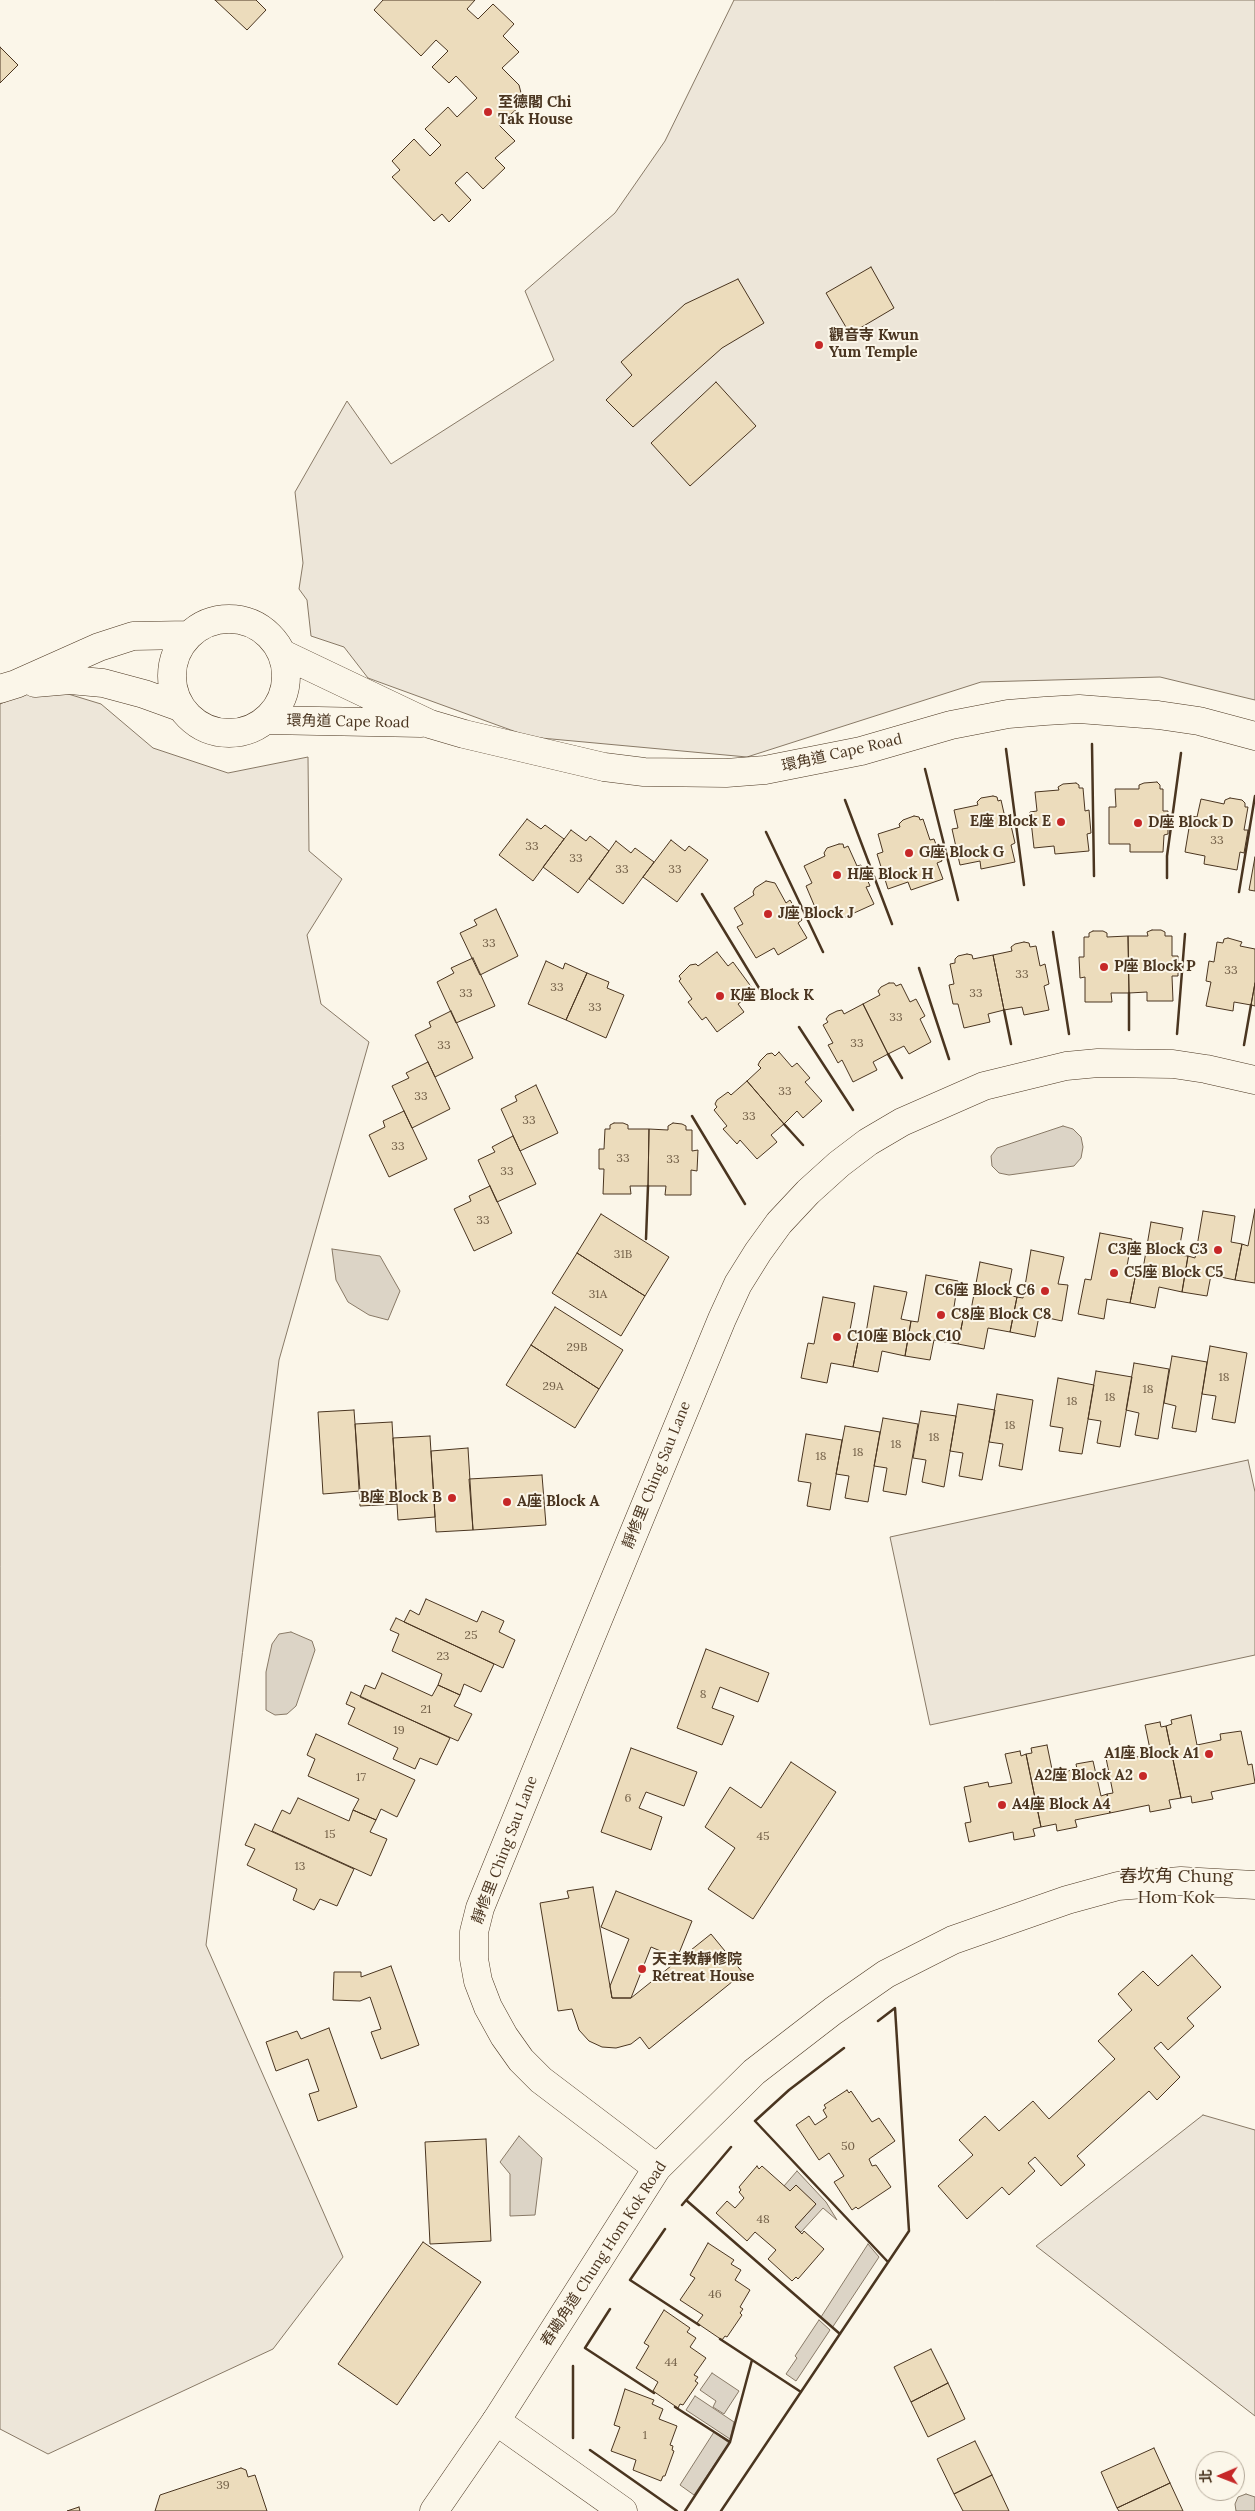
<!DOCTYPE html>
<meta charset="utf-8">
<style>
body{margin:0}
#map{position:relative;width:1255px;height:2511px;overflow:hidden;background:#fbf6e9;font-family:Lora,"Noto Sans TC",serif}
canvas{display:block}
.north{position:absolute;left:1195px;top:2451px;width:50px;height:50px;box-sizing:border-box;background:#fbf6e9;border:1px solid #b4a999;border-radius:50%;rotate:269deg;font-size:14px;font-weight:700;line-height:20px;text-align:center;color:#4a3520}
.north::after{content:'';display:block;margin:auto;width:18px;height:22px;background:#c62828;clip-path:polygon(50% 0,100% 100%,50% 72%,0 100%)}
</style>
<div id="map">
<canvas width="1255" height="2511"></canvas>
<div class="north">北</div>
</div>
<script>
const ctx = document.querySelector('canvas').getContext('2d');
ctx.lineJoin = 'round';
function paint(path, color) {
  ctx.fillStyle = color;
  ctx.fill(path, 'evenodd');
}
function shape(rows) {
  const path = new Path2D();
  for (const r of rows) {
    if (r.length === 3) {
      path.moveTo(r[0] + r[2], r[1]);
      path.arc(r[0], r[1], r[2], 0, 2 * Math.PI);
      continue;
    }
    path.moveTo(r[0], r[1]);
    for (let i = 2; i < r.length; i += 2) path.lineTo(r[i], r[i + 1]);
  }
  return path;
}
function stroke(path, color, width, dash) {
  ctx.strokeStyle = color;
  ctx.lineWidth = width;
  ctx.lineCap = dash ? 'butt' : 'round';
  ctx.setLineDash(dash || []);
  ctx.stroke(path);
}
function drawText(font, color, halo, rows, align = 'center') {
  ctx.font = font + ' Lora,"Noto Sans TC",serif';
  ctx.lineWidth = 4;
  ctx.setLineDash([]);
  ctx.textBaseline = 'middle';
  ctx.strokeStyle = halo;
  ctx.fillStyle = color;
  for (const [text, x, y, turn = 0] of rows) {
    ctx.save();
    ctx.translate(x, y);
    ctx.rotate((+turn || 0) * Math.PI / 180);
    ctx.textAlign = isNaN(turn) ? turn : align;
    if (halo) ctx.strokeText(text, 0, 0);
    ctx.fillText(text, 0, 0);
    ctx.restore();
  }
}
const green = shape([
 [734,0,1255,0,1255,700,1160,677,981,682,747,757,530,737,368,678,344,647,311,636,307,600,299,589,303,563,295,492,347,401,391,464,554,360,525,291,615,213,665,141,734,0],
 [42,686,101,704,153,748,228,773,308,757,309,851,342,879,307,935,321,1004,369,1042,279,1360,206,1945,343,2257,273,2349,48,2454,0,2429,0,704,42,686],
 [1248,1460,1255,1492,1255,1655,930,1725,890,1537,1248,1460],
 [1203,2115,1255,2130,1255,2416,1036,2246,1203,2115]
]);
paint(green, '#ede6d9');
stroke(green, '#887966', 1);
const water = shape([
 [1063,1126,1073,1129,1081,1137,1083,1147,1081,1158,1074,1166,1009,1175,999,1173,992,1166,991,1156,997,1148,1063,1126],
 [332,1249,380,1256,400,1291,388,1320,369,1315,348,1302,336,1280,332,1249],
 [291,1632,312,1641,315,1650,296,1706,287,1714,275,1715,266,1710,266,1672,272,1644,279,1634,291,1632],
 [519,2136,542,2158,535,2215,510,2216,510,2174,500,2162,519,2136],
 [797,2171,826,2202,837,2220,823,2208,801,2232,795,2227,816,2204,796,2186,790,2191,784,2186,797,2171],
 [868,2244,879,2257,832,2328,821,2317,868,2244],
 [819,2320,830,2330,796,2381,786,2374,797,2358,795,2356,819,2320],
 [712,2373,739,2391,724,2414,713,2407,716,2401,700,2390,712,2373],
 [695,2396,734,2422,730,2439,686,2410,695,2396],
 [714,2432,729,2443,694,2495,680,2485,714,2432],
 [1246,2494,1255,2497,1255,2511,1236,2511,1235,2504,1238,2497,1246,2494]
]);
paint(water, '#dcd4c6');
stroke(water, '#887966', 1);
const building = shape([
 [215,0,256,0,266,10,247,30,215,0],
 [383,0,475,0,467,9,478,19,493,4,514,24,503,36,519,52,502,68,519,85,522,97,520,106,499,125,515,141,495,158,505,168,483,189,467,172,455,183,471,200,449,222,442,214,434,221,392,177,400,170,392,161,414,139,430,156,441,145,425,129,448,107,457,117,477,98,456,76,449,83,432,67,448,51,436,40,421,56,374,10,383,0],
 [0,47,18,65,0,83,0,47],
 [871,267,894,308,850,334,826,293,871,267],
 [738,279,764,323,722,348,633,427,606,400,632,375,621,362,685,304,738,279],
 [716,382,756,426,690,486,651,443,716,382],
 [1157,782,1160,785,1160,789,1163,789,1163,811,1168,811,1168,834,1164,835,1163,852,1130,852,1130,844,1109,844,1109,807,1116,807,1115,789,1139,789,1139,785,1144,783,1157,782],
 [1076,783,1079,785,1079,788,1083,788,1085,811,1089,810,1091,833,1087,834,1089,851,1055,854,1054,846,1034,848,1030,812,1037,811,1035,792,1059,790,1058,787,1063,784,1076,783],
 [993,796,997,797,998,801,1001,800,1006,822,1010,821,1015,843,1011,845,1015,862,981,869,980,861,960,865,952,829,958,828,954,810,978,805,977,802,981,798,993,796],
 [1230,798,1242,800,1245,803,1245,807,1248,807,1244,830,1248,830,1244,853,1240,852,1237,870,1204,864,1205,856,1185,852,1191,816,1197,817,1201,799,1224,804,1225,800,1230,798],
 [914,816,919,817,920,820,923,819,930,840,934,839,942,861,937,863,943,879,911,890,908,882,888,889,877,854,883,852,878,834,900,827,899,824,903,820,914,816],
 [527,819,541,829,545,825,564,839,533,881,499,855,527,819],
 [571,830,586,841,590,836,609,851,578,893,543,867,571,830],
 [671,840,685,851,689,846,708,860,677,902,643,877,671,840],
 [616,841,631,853,635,848,654,862,623,904,589,879,616,841],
 [839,844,843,844,844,848,848,846,857,866,861,865,870,886,866,887,874,904,843,918,839,910,820,919,806,886,812,883,804,866,825,856,824,853,827,848,839,844],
 [1255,857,1255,891,1249,890,1255,857],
 [766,881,775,883,786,903,790,900,802,920,798,923,807,938,778,955,774,948,756,958,737,927,743,924,734,908,754,895,753,892,755,888,766,881],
 [496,909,518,956,480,975,460,933,477,925,474,920,496,909],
 [1152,930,1161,930,1165,932,1165,936,1172,936,1172,956,1178,956,1178,976,1172,976,1173,1001,1147,1001,1147,992,1129,993,1128,936,1148,936,1147,932,1152,930],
 [1093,931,1103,931,1107,933,1107,937,1128,936,1129,993,1111,993,1112,1002,1085,1002,1085,977,1080,978,1079,957,1084,957,1084,937,1089,937,1089,933,1093,931],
 [1228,938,1242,942,1240,946,1255,949,1255,983,1251,1005,1234,1002,1233,1011,1206,1006,1211,982,1206,981,1209,961,1214,962,1217,942,1223,943,1224,939,1228,938],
 [1024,942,1029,943,1030,947,1036,946,1040,966,1045,964,1049,984,1044,986,1049,1010,1024,1015,1022,1007,1004,1010,993,955,1012,951,1011,947,1015,944,1024,942],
 [717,952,728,966,733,962,755,992,738,1004,744,1012,717,1032,706,1017,702,1020,688,1002,692,999,679,981,681,979,679,976,690,965,696,964,698,966,717,952],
 [967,954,972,955,973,959,993,955,1004,1010,988,1014,990,1022,964,1028,958,1004,953,1004,949,985,954,984,950,964,955,963,955,959,958,956,967,954],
 [473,958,495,1006,456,1023,437,982,454,973,451,968,473,958],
 [546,961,563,969,565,963,587,973,566,1020,528,1004,546,961],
 [587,973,609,982,607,988,624,995,606,1038,566,1020,587,973],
 [889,983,894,983,896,986,901,984,910,1002,916,999,925,1016,920,1019,931,1042,909,1054,904,1046,888,1054,863,1004,880,995,878,991,881,987,889,983],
 [1255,983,1255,1006,1251,1005,1255,983],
 [863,1004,888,1054,873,1062,877,1070,853,1082,842,1060,838,1063,828,1045,833,1043,823,1025,828,1022,826,1019,829,1015,837,1011,842,1010,844,1014,863,1004],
 [451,1011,473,1058,435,1077,415,1035,431,1027,429,1022,451,1011],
 [779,1052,792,1067,797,1063,810,1078,805,1082,822,1101,803,1118,797,1111,784,1124,747,1081,761,1068,758,1065,760,1061,767,1054,772,1053,775,1056,779,1052],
 [428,1062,450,1109,412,1128,392,1086,409,1078,406,1073,428,1062],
 [747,1081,784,1124,771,1135,777,1142,757,1159,740,1140,737,1144,723,1129,727,1126,714,1110,717,1107,715,1104,717,1100,728,1092,731,1095,747,1081],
 [536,1085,558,1133,520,1151,501,1109,517,1101,515,1096,536,1085],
 [404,1111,427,1159,389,1177,369,1135,385,1127,383,1121,404,1111],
 [614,1123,623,1123,628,1125,628,1129,649,1129,648,1186,630,1186,631,1194,603,1194,604,1169,599,1169,599,1149,604,1149,605,1129,610,1129,610,1125,614,1123],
 [673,1123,682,1124,686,1126,686,1130,692,1130,692,1151,698,1150,697,1171,691,1170,691,1195,665,1195,666,1186,648,1186,649,1129,668,1130,668,1126,673,1123],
 [513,1136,536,1184,497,1202,478,1160,495,1152,492,1147,513,1136],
 [490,1186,512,1233,474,1251,454,1209,471,1201,469,1196,490,1186],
 [1255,1209,1255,1283,1235,1280,1242,1244,1248,1246,1255,1209],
 [1203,1211,1235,1216,1231,1242,1242,1244,1235,1280,1211,1275,1207,1296,1182,1292,1188,1256,1195,1258,1203,1211],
 [601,1214,669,1257,645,1296,577,1253,601,1214],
 [1151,1222,1183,1228,1178,1255,1188,1256,1182,1292,1159,1287,1155,1308,1130,1303,1137,1268,1143,1269,1151,1222],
 [1100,1233,1132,1239,1127,1266,1137,1268,1130,1303,1107,1299,1104,1319,1078,1314,1085,1279,1091,1280,1100,1233],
 [1031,1250,1064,1257,1058,1284,1068,1285,1062,1321,1039,1316,1035,1337,1010,1332,1017,1297,1023,1298,1031,1250],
 [577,1253,645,1296,621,1336,552,1293,577,1253],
 [980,1262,1012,1269,1007,1295,1017,1297,1010,1332,988,1328,984,1349,958,1344,965,1309,971,1310,980,1262],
 [926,1275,958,1281,954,1307,965,1309,958,1344,934,1340,930,1360,905,1356,911,1321,918,1322,926,1275],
 [874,1286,907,1292,901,1319,911,1321,905,1356,882,1351,878,1372,853,1367,860,1332,866,1333,874,1286],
 [823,1297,855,1303,850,1330,860,1332,853,1367,831,1363,827,1383,801,1378,808,1343,814,1344,823,1297],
 [555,1307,623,1350,599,1389,531,1345,555,1307],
 [531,1345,599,1389,575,1428,506,1385,531,1345],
 [1210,1346,1247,1353,1235,1423,1212,1419,1216,1396,1202,1394,1210,1346],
 [1172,1356,1207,1362,1196,1432,1172,1428,1176,1406,1164,1403,1172,1356],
 [1134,1363,1169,1369,1158,1439,1135,1435,1139,1413,1126,1410,1134,1363],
 [1096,1371,1132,1377,1120,1447,1097,1443,1101,1421,1088,1419,1096,1371],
 [1058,1378,1094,1385,1082,1454,1059,1451,1063,1428,1050,1426,1058,1378],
 [997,1394,1033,1400,1022,1470,999,1466,1003,1444,989,1442,997,1394],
 [958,1404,995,1410,982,1480,959,1476,963,1453,950,1451,958,1404],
 [354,1410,360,1491,323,1494,318,1412,354,1410],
 [921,1411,956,1416,944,1487,922,1482,926,1460,913,1458,921,1411],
 [883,1418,918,1424,906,1495,883,1491,887,1468,874,1466,883,1418],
 [392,1422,397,1504,360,1506,355,1424,392,1422],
 [845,1426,880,1432,868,1502,845,1498,849,1476,836,1474,845,1426],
 [806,1434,842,1440,830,1510,807,1506,811,1483,798,1481,806,1434],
 [430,1436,435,1517,398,1520,393,1438,430,1436],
 [468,1448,473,1530,436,1532,431,1451,468,1448],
 [542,1475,546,1525,473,1530,469,1479,542,1475],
 [426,1599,477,1622,482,1611,504,1621,499,1632,515,1640,503,1668,404,1622,410,1610,419,1615,426,1599],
 [396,1618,494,1664,481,1692,464,1684,460,1695,438,1685,442,1674,392,1651,399,1634,390,1630,396,1618],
 [706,1649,769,1673,758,1702,720,1687,712,1708,734,1716,722,1745,677,1728,706,1649],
 [382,1673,432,1696,438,1685,460,1695,454,1706,472,1714,458,1741,360,1697,365,1685,375,1689,382,1673],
 [351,1692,450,1738,437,1765,420,1758,415,1769,393,1759,398,1748,348,1724,355,1708,346,1704,351,1692],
 [1191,1715,1197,1745,1221,1740,1220,1734,1241,1731,1248,1765,1252,1764,1255,1783,1211,1792,1213,1799,1192,1803,1191,1796,1181,1798,1166,1726,1172,1724,1171,1720,1191,1715],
 [1160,1722,1161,1727,1166,1726,1181,1798,1169,1800,1171,1808,1150,1812,1149,1805,1110,1813,1107,1794,1113,1793,1106,1758,1126,1754,1127,1759,1151,1754,1145,1725,1160,1722],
 [316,1734,415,1780,397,1817,381,1809,376,1820,353,1810,359,1799,308,1776,315,1759,307,1755,316,1734],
 [1047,1745,1053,1774,1077,1769,1076,1764,1093,1761,1101,1796,1107,1794,1110,1813,1075,1820,1077,1827,1057,1831,1056,1824,1041,1827,1026,1754,1032,1753,1031,1748,1047,1745],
 [631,1748,697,1772,684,1806,646,1792,639,1808,662,1817,651,1850,601,1832,631,1748],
 [1020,1751,1021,1756,1026,1754,1041,1827,1033,1829,1035,1836,1014,1840,1013,1832,969,1842,965,1823,971,1822,964,1787,988,1782,989,1787,1012,1783,1005,1754,1020,1751],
 [791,1762,836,1792,753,1919,708,1889,735,1848,705,1827,730,1787,761,1808,791,1762],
 [298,1798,349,1821,353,1810,376,1820,370,1832,387,1839,371,1876,272,1831,282,1810,290,1814,298,1798],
 [255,1824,354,1869,337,1906,320,1899,314,1910,293,1900,297,1889,247,1865,255,1849,245,1845,255,1824],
 [593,1887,612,1998,631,1998,711,1934,743,1973,649,2049,640,2037,631,2044,616,2048,602,2047,589,2041,579,2030,572,2009,558,2011,540,1903,569,1898,567,1891,593,1887],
 [616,1891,692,1921,677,1958,651,1947,631,1998,612,1998,610,1986,629,1939,601,1927,616,1891],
 [1192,1955,1221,1987,1187,2018,1194,2026,1168,2050,1161,2042,1154,2048,1180,2077,1157,2100,1149,2091,1077,2156,1085,2165,1061,2186,1035,2157,1028,2163,1035,2171,1009,2195,1002,2187,967,2219,938,2186,973,2155,959,2140,985,2116,999,2131,1033,2101,1049,2119,1115,2059,1098,2041,1132,2010,1118,1994,1143,1971,1158,1986,1192,1955],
 [391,1966,419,2045,381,2059,371,2032,381,2029,370,1997,360,2001,333,2000,334,1972,361,1972,361,1977,391,1966],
 [329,2028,357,2107,318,2121,309,2094,319,2091,308,2059,276,2071,266,2042,297,2031,301,2039,329,2028],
 [847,2090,849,2093,851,2091,872,2122,879,2118,895,2141,869,2159,872,2166,876,2165,891,2187,858,2209,856,2207,852,2210,834,2182,844,2176,829,2153,819,2160,796,2125,809,2116,815,2125,827,2117,823,2110,826,2108,824,2105,847,2090],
 [486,2139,491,2241,430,2244,425,2142,486,2139],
 [757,2166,759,2169,762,2166,790,2191,796,2185,816,2204,795,2227,802,2234,804,2231,824,2249,798,2279,796,2277,792,2281,768,2259,776,2250,755,2232,747,2241,716,2213,727,2201,735,2208,744,2198,739,2192,741,2190,739,2187,757,2166],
 [423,2242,481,2282,397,2405,338,2364,423,2242],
 [708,2243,734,2260,731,2264,741,2270,735,2280,750,2290,740,2307,743,2309,740,2313,742,2315,727,2337,725,2336,722,2340,697,2323,703,2315,680,2300,695,2278,690,2275,708,2243],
 [664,2310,690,2328,687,2332,696,2338,690,2347,706,2358,694,2375,698,2377,695,2381,698,2383,683,2405,680,2404,678,2408,653,2391,658,2382,636,2368,649,2346,644,2343,664,2310],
 [931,2349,948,2383,911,2402,894,2367,931,2349],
 [948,2383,965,2419,928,2437,911,2402,948,2383],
 [625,2389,654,2400,652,2404,663,2409,659,2419,677,2426,670,2445,673,2446,672,2450,674,2451,665,2476,663,2476,661,2481,633,2470,636,2460,611,2451,620,2427,614,2425,625,2389],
 [975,2441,992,2475,954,2494,937,2459,975,2441],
 [1154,2448,1170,2483,1117,2508,1101,2472,1154,2448],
 [241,2468,246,2470,248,2477,255,2475,267,2511,155,2511,160,2495,241,2468],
 [992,2475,1009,2511,963,2511,954,2494,992,2475],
 [1170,2483,1183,2511,1119,2511,1117,2508,1170,2483],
 [79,2507,80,2511,67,2511,79,2507]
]);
paint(building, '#ecdcbc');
stroke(building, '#4a3520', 1);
const minor = shape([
 [657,2168,541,2080,521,2060,504,2036,488,2007,478,1981,474,1959,474,1932,480,1908,574,1678,722,1319,738,1284,758,1252,779,1223,808,1192,839,1164,868,1142,902,1122,984,1086,1066,1066,1098,1063,1173,1064,1206,1069,1255,1080],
 [496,2421,623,2511]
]);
const tertiary = shape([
 [229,676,57],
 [283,654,430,724,464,734,604,767,644,772,726,773,765,770,861,751,951,725,1008,714,1045,711,1079,709,1158,715,1199,721,1255,736],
 [35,683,70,680,103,683,144,694,180,707],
 [0,689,16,684,99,647,133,636,189,635],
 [266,720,421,723],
 [434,2511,496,2421,657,2168,754,2072,833,2011,886,1974,953,1940,1067,1900,1118,1886,1181,1881,1255,1885]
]);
stroke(minor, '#4a3520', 29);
stroke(tertiary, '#4a3520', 29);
stroke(minor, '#fbf6e9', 28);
stroke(tertiary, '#fbf6e9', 28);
stroke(shape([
 [1092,744,1094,876],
 [1006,749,1024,885],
 [925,769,958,900],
 [845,800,892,924],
 [766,832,823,952],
 [1167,878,1167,856,1181,753],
 [1239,892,1255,796],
 [702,894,762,993],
 [1053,932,1069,1034],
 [919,968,949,1059],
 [1129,993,1129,1030],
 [1004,1010,1011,1044],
 [799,1027,853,1110],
 [1177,1034,1185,934],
 [1244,1045,1251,1005],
 [888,1054,902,1078],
 [692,1116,745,1204],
 [784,1124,803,1145],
 [646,1239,648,1186],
 [844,2048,789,2090,755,2121,888,2262],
 [686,2200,840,2334],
 [682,2205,731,2147],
 [665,2229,630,2280,699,2325],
 [610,2309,585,2348,654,2393],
 [720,2339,801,2392],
 [573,2366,573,2438],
 [675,2407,730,2442],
 [590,2450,677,2511],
 [685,2511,730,2442,752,2360],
 [721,2511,909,2231,895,2008,878,2021]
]), '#4a3520', 2.5);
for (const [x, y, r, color] of [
 [488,112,5,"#c62828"],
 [819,345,5,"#c62828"],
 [1061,822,5,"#c62828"],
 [1138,823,5,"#c62828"],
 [909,853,5,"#c62828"],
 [837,875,5,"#c62828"],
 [768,914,5,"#c62828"],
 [1104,967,5,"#c62828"],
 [720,996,5,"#c62828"],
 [1218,1250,5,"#c62828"],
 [1114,1273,5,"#c62828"],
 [1045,1291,5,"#c62828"],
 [941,1315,5,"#c62828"],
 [837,1337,5,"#c62828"],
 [452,1498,5,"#c62828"],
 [507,1502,5,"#c62828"],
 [1209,1754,5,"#c62828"],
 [1143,1776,5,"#c62828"],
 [1002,1805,5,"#c62828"],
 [642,1969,5,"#c62828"]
]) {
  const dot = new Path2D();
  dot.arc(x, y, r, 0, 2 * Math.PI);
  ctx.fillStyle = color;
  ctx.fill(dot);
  stroke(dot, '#fbf6e9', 2);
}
drawText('12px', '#725f47', null, [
 ["33",1217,841],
 ["33",532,847],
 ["33",576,859],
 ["33",622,870],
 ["33",675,870],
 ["33",489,944],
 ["33",1231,971],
 ["33",1022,975],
 ["33",557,988],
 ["33",466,994],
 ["33",976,994],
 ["33",595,1008],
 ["33",896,1018],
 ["33",857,1044],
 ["33",444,1046],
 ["33",785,1092],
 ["33",421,1097],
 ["33",749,1117],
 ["33",529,1121],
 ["33",398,1147],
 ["33",623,1159],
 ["33",673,1160],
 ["33",507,1172],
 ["33",483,1221],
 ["31B",623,1255],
 ["31A",598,1295],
 ["29B",577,1348],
 ["18",1224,1378],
 ["29A",553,1387],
 ["18",1148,1390],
 ["18",1110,1398],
 ["18",1072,1402],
 ["18",1010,1426],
 ["18",934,1438],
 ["18",896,1445],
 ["18",858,1453],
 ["18",821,1457],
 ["25",471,1636],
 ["23",443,1657],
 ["8",703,1695],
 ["21",426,1710],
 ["19",399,1731],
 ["17",361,1778],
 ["6",628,1799],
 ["15",330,1835],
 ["45",763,1837],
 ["13",300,1867],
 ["50",848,2147],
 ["48",763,2220],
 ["46",715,2295],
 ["44",671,2363],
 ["1",645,2436],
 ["39",223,2486]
]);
drawText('bold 15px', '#4a3520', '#fbf6e9', [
 ["至德閣 Chi",498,103],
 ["Tak House",498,120],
 ["觀音寺 Kwun",829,336],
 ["Yum Temple",829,353],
 ["E座 Block E",1051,822,"right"],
 ["D座 Block D",1148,823],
 ["G座 Block G",919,853],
 ["H座 Block H",847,875],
 ["J座 Block J",778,914],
 ["P座 Block P",1114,967],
 ["K座 Block K",730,996],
 ["C3座 Block C3",1208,1250,"right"],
 ["C5座 Block C5",1124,1273],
 ["C6座 Block C6",1035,1291,"right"],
 ["C8座 Block C8",951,1315],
 ["C10座 Block C10",847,1337],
 ["B座 Block B",442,1498,"right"],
 ["A座 Block A",517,1502],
 ["A1座 Block A1",1199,1754,"right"],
 ["A2座 Block A2",1133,1776,"right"],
 ["A4座 Block A4",1012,1805],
 ["天主教靜修院",652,1960],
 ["Retreat House",652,1977]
], 'left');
drawText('15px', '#4a3520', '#fbf6e9', [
 ["環角道 Cape Road",348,722,1],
 ["環角道 Cape Road",842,753,-13],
 ["靜修里 Ching Sau Lane",657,1475,-68],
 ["靜修里 Ching Sau Lane",505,1850,-69],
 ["舂磡角道 Chung Hom Kok Road",604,2254,-57]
]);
drawText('18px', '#4a3520', '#fbf6e9', [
 ["舂坎角 Chung",1176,1877],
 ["Hom Kok",1176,1898]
]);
</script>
